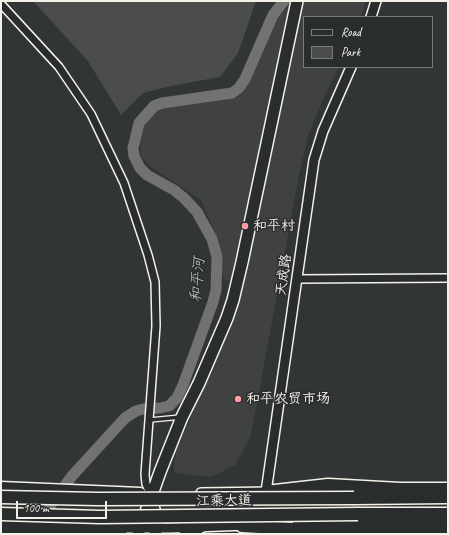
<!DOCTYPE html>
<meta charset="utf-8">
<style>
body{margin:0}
#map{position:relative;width:449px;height:535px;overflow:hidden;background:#323535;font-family:Caveat,sans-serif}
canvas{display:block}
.frame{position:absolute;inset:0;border:2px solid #f4f1e8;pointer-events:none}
.legend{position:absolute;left:303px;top:16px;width:130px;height:52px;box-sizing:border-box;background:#2a2d2e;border:1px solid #7b7b78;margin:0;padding:5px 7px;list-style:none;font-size:12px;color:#f4f1e8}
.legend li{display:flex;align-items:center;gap:8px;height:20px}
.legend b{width:20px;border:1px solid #7b7b78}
.scale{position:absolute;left:16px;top:501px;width:91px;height:18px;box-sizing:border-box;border:2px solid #f4f1e8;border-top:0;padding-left:5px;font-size:12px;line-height:14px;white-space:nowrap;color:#f4f1e8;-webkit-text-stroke:3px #2a2d2e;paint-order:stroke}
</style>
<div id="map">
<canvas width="449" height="535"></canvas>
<div class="frame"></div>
<ul class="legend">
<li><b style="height:5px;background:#2a2d2e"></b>Road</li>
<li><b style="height:11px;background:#4b4d4c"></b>Park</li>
</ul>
<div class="scale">100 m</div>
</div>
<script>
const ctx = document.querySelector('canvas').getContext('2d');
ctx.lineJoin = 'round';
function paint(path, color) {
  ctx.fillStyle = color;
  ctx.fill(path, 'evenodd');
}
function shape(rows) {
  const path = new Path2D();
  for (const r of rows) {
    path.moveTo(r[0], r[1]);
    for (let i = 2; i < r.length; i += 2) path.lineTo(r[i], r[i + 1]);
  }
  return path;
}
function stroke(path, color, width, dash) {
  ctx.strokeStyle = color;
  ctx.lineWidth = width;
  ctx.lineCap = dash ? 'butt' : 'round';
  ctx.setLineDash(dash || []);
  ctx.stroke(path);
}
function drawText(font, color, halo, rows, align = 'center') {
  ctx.font = font + ' Caveat,"LXGW WenKai TC",sans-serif';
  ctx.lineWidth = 3;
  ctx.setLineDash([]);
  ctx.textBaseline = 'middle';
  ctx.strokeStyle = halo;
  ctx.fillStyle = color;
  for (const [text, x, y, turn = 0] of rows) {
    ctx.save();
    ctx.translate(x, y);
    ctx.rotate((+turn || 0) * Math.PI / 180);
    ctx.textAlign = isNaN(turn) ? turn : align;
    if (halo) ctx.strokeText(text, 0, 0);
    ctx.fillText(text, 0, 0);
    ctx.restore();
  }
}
paint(shape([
 [295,1,366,1,361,17,304,17,304,67,339,67,321,104,308,136,299,175,255,414,250,438,235,465,212,477,174,473,175,454,230,327,244,285,223,279,219,241,201,200,148,165,140,154,141,130,151,112,171,102,236,98,244,92,276,18]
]), '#404242');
paint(shape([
 [33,1,256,1,238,53,220,77,171,86,143,93,121,115,88,61]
]), '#4b4d4c');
stroke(shape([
 [39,521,72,476,125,418,136,411,143,409,160,408,169,406,177,398,183,385,213,302,216,290,217,257,212,239,197,212,184,198,174,190,147,175,140,168,134,156,133,148,139,123,154,106,162,103,232,93,239,88,245,79,273,15,284,1]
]), '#727370', 11);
const service = shape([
 [150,420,181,417]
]);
const minor = shape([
 [1,4,59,67,91,114,124,183,148,255,155,282,156,326,145,474,146,484,151,495],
 [297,279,448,278],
 [1,531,28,533]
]);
const tertiary = shape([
 [371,17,376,1],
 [313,491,343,491],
 [266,492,314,160,323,131,351,67],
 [201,493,273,492],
 [297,524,448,521],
 [110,528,170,528,247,525]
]);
const primary = shape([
 [154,509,157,528,155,534],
 [100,528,121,534],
 [138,534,160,472,182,417,199,383,227,318,233,300,242,262,297,1],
 [185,534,201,527]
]);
const trunk = shape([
 [1,488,140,494],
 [266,492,328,485,400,489,448,489],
 [354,498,448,497],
 [358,514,448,514],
 [1,525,55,529,100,528],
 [242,526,327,531,448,529]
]);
stroke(service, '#f4f1e8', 6);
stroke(minor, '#f4f1e8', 10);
stroke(tertiary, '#f4f1e8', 12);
stroke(primary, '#f4f1e8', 14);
stroke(trunk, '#f4f1e8', 15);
stroke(service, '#2a2d2e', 3.5);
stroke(minor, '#2a2d2e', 7);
stroke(tertiary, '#2a2d2e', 9);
stroke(primary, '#2a2d2e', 11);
stroke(trunk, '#2a2d2e', 12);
const trunkBridge = shape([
 [1,497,98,499,354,498],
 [1,514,100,517,358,514]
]);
stroke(trunkBridge, '#f4f1e8', 15, []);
stroke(trunkBridge, '#2a2d2e', 12);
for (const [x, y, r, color] of [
 [245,226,4,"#ff9aa2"],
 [238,399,4,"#ff9aa2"]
]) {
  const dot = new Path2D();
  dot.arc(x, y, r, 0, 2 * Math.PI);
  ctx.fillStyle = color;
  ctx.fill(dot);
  stroke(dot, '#2a2d2e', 1.5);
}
drawText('14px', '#f4f1e8', '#2a2d2e', [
 ["和平村",253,226],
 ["和平农贸市场",246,399]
], 'left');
drawText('14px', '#f4f1e8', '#2a2d2e', [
 ["天成路",284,275,-82],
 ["江乘大道",224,501,-1]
]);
drawText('italic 15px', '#b3b2ac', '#2a2d2e', [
 ["和平河",198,280,-85]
]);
</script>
